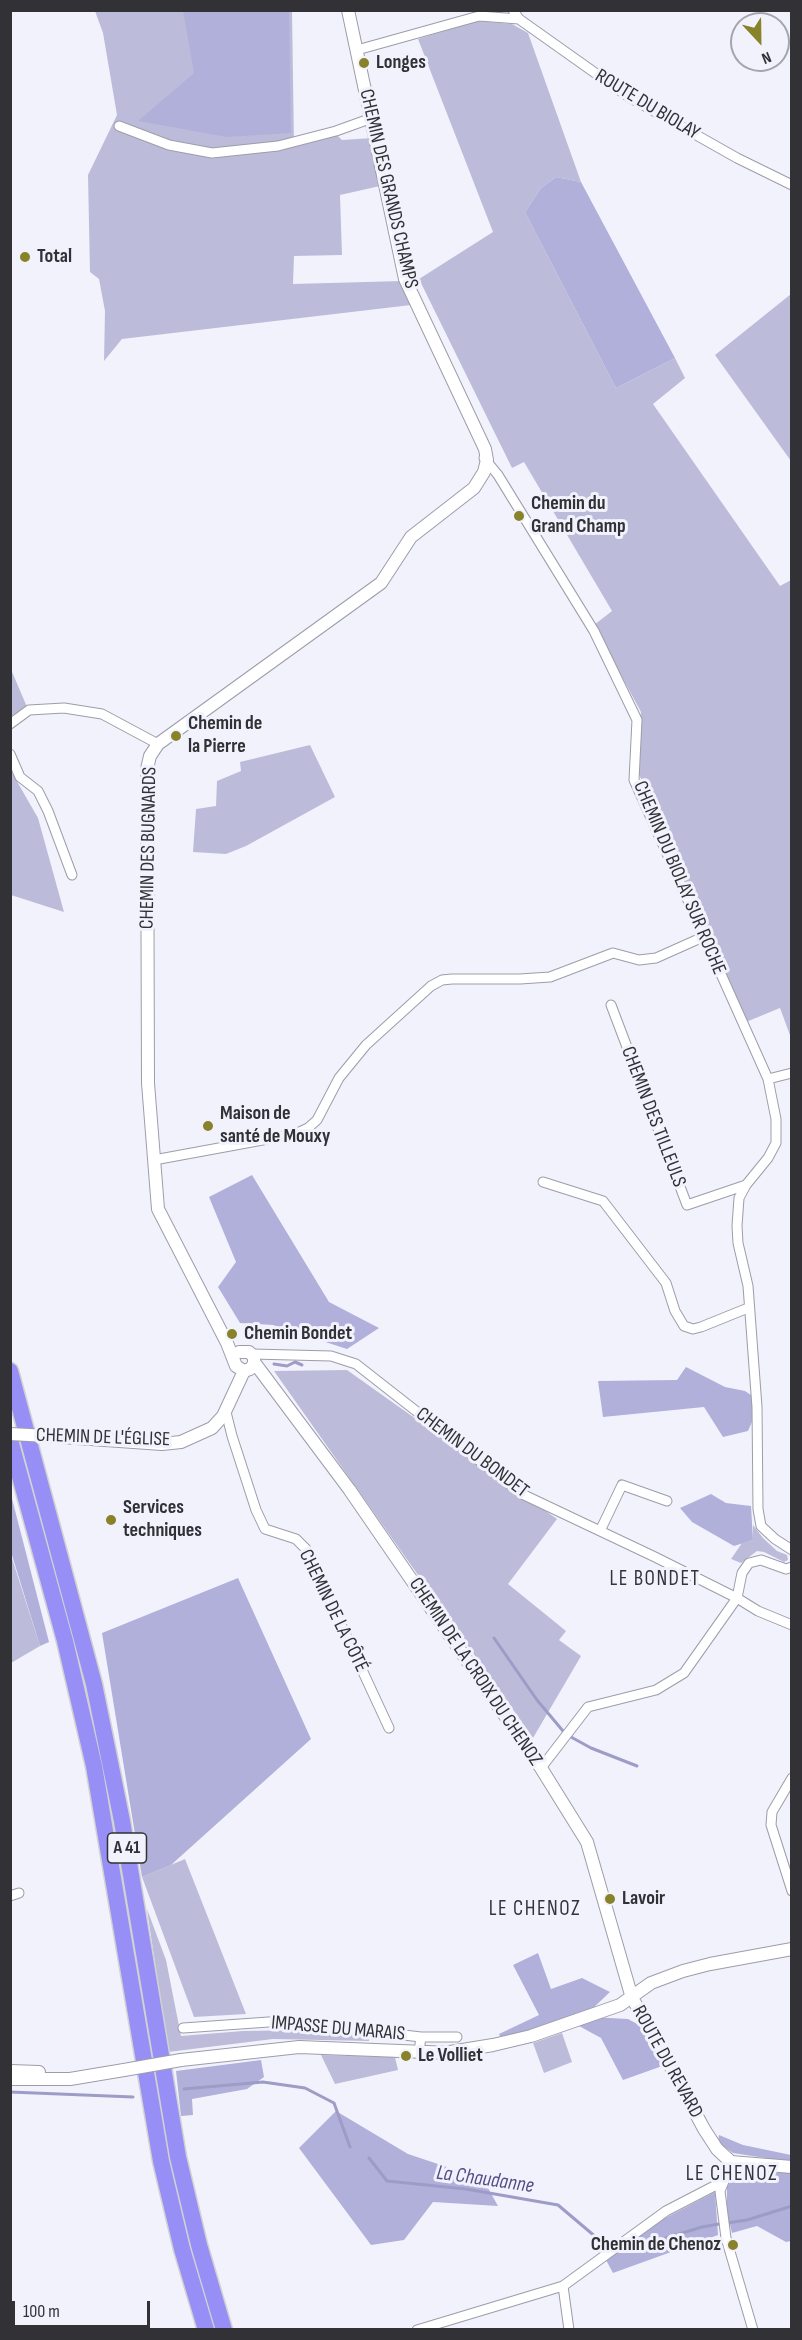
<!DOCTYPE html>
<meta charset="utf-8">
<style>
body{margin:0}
#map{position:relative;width:802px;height:2340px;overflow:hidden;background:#f2f2fd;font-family:"Sofia Sans Condensed",sans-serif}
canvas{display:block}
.frame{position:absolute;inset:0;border:12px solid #313136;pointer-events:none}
.north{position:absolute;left:730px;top:12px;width:60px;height:60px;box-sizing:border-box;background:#f2f2fd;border:2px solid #a5a5ad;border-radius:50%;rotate:158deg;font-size:16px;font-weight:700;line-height:24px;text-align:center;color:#313136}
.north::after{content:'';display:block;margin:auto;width:21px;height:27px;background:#88822a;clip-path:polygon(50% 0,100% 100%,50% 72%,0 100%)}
.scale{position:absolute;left:12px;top:2301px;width:138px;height:27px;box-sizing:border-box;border:3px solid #313136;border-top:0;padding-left:8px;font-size:18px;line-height:21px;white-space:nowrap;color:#313136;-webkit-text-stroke:4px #f2f2fd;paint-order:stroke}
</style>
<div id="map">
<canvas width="802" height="2340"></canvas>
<div class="frame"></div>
<div class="north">N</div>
<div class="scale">100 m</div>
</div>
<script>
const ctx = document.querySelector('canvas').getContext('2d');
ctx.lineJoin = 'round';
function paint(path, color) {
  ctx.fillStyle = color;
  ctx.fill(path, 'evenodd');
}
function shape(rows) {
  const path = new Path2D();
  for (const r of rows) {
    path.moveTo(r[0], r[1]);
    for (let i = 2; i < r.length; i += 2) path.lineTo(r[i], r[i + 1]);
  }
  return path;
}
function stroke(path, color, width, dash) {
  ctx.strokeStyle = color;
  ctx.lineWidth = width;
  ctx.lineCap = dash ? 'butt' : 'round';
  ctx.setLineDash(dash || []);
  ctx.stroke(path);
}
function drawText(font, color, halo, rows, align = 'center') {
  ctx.font = font + ' "Sofia Sans Condensed",sans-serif';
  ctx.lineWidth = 6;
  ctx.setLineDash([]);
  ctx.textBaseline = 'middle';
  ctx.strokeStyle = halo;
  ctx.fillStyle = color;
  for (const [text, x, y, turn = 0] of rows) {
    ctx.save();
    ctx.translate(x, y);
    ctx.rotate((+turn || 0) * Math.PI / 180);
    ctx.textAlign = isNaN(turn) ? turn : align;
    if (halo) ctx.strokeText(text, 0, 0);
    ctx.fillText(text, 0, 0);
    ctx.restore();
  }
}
paint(shape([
 [95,11,292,11,294,146,337,135,342,140,372,138,380,186,340,195,342,255,294,256,293,284,402,281,411,305,122,339,104,361,105,311,99,279,90,272,88,175,117,115,103,33],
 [477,21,512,24,528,33,581,182,556,177,541,188,525,212,616,388,675,358,685,378,653,404,780,586,791,580,791,1038,780,1008,746,1022,638,772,641,712,594,625,612,611,524,462,512,468,419,279,493,232,418,39],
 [791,294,791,461,715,355],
 [10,667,27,707,11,716,10,716],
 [310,745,335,797,246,846,226,854,193,852,196,809,216,806,217,781,241,771,240,762],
 [11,771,38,818,64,912,11,895],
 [347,1370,557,1519,508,1584,566,1631,559,1640,581,1656,533,1738,274,1371],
 [753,1525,763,1538,777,1551,787,1555,788,1560,784,1562,764,1552,757,1551,741,1563,731,1559,742,1543,753,1540],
 [10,1552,40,1646,11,1663,10,1663],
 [185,1859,246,2014,194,2017,142,1877],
 [147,1909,166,1960,181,2036,243,2031,301,2030,369,2037,369,2041,273,2039,168,2052],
 [562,2033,572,2062,544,2073,533,2043],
 [321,2055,395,2057,398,2070,335,2084]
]), '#bcbcda');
paint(shape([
 [183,11,289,11,291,133,227,137,138,121,194,73],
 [556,177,581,182,675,358,616,388,525,212,541,188],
 [252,1175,329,1302,379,1328,347,1349,273,1325,240,1323,218,1287,236,1262,209,1197],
 [686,1367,725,1387,745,1391,754,1397,755,1415,748,1431,723,1437,704,1407,603,1417,598,1381,677,1380],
 [10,1491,49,1642,40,1646,11,1552],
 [711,1494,726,1503,751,1506,753,1540,734,1546,692,1522,680,1508],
 [238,1578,311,1739,171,1865,142,1877,102,1633],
 [538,1953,551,1989,582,1978,610,1992,590,2011,591,2017,628,2019,639,2025,665,2065,623,2080,601,2038,568,2020,502,2041,499,2034,539,2015,513,1965],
 [261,2060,264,2077,247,2089,192,2099,193,2115,181,2116,176,2071],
 [336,2111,408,2154,483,2179,498,2206,433,2202,404,2240,371,2245,299,2148],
 [719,2135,743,2145,791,2155,791,2162,733,2153,718,2142],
 [756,2168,791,2172,791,2241,786,2242,757,2226,732,2233,727,2212,727,2186,740,2171],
 [715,2192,718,2235,613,2273,606,2260,650,2226]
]), '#b1b0db');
stroke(shape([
 [274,1364,287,1366,295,1362,302,1365],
 [494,1638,537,1700,563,1731],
 [571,1737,591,1748,637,1766],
 [184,2089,263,2082,305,2088,334,2103,350,2147],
 [10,2092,133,2097],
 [369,2158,387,2181,466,2189,558,2205,597,2238],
 [727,2223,747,2220,792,2206],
 [627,2250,702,2227,719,2224]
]), '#9d9cc6', 3);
const street = shape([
 [513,10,519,19,629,97,737,158,792,185],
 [357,50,479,16,519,19],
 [119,126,169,145,212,153,278,146,336,131,372,118],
 [484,458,498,475,594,631,637,720,634,780,768,1079,776,1119,776,1143,768,1158,746,1185,739,1198,737,1226,738,1243,748,1286,757,1407,758,1509,761,1526,775,1539,792,1550],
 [10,724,29,710,64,708,102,714,158,744],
 [10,754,20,777,38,791,48,811,72,875],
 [611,1005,687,1205,746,1185],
 [768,1079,792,1073],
 [154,1160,295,1134,308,1128,317,1120,339,1078,366,1045,431,986,442,980,452,979,520,979,550,977,613,953,639,960,656,958,703,937],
 [543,1182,603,1201,666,1283,675,1311,684,1326,693,1329,701,1327,748,1308],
 [252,1354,331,1356,356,1364,522,1494,655,1557,737,1598,684,1673,656,1690,588,1707,541,1768],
 [226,1412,232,1436,256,1510,265,1529,296,1539,306,1549,389,1728],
 [600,1531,622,1485,667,1501],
 [792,1567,786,1569,761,1560,749,1563,742,1573,737,1598,758,1611,792,1625],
 [792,1778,772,1812,771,1825,792,1891],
 [10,1896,19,1893],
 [183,2028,283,2021,421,2037],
 [419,2052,421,2037,457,2037],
 [738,2164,727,2174,720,2191,726,2238,753,2330],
 [563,2286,569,2330],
 [417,2330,563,2286,666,2211,722,2182]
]);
const secondary = shape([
 [239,1352,249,1352,254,1357,254,1364,250,1369,244,1371,236,1366,227,1343,158,1209,148,1083,147,769,150,756,158,744,381,583,411,537,474,488,484,472,487,460,485,449,405,279,348,10],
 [254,1362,349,1489,541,1768,587,1842,632,1998,651,2030,704,2129,717,2149,731,2162,792,2167],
 [48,1436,162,1444,181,1442,212,1428,223,1416,244,1371],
 [444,2053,493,2045,531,2036,620,2005,651,1983,683,1971,710,1964,792,1949],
 [181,2060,299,2047,451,2053],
 [10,2071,39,2072],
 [10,2079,70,2079,124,2070]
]);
const highway = shape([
 [10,1371,94,1684,122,1821,178,2157,199,2245,224,2330],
 [10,1440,65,1641,94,1766,161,2161,182,2249,206,2330]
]);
stroke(street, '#9d9daa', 11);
stroke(secondary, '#9d9daa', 14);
stroke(highway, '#d2d2d3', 19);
stroke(street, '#fff', 9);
stroke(secondary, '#fff', 12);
stroke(highway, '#988ff6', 16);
const secondaryBridge = shape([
 [10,1434,48,1436],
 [124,2070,181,2060]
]);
stroke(secondaryBridge, '#9d9daa', 14, []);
stroke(secondaryBridge, '#fff', 12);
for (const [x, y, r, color] of [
 [364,63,6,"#88822a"],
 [25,257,6,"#88822a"],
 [519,516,6,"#88822a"],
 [176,736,6,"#88822a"],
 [208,1126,6,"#88822a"],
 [232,1334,6,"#88822a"],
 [111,1520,6,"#88822a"],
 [610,1899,6,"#88822a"],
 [406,2056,6,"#88822a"],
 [733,2245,6,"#88822a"]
]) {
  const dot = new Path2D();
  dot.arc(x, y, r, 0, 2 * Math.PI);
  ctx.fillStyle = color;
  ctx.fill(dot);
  stroke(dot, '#f2f2fd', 2);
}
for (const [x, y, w] of [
 [127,1848,39]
]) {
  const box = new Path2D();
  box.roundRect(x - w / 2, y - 15, w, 30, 4.5);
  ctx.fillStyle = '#f2f2fd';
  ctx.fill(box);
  stroke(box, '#313136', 1.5);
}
drawText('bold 18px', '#313136', null, [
 ["A 41",127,1848]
]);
drawText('bold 20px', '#313136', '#f2f2fd', [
 ["Longes",376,63],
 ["Total",37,257],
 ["Chemin du",531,504],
 ["Grand Champ",531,527],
 ["Chemin de",188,724],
 ["la Pierre",188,747],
 ["Maison de",220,1114],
 ["santé de Mouxy",220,1137],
 ["Chemin Bondet",244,1334],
 ["Services",123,1508],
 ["techniques",123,1531],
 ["Lavoir",622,1899],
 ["Le Volliet",418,2056],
 ["Chemin de Chenoz",721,2245,"right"]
], 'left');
drawText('20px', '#313136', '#f2f2fd', [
 ["ROUTE DU BIOLAY",647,105,31],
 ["CHEMIN DES GRANDS CHAMPS",388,189,77],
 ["CHEMIN DES BUGNARDS",149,848,-89],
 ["CHEMIN DU BIOLAY SUR ROCHE",679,878,67],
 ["CHEMIN DES TILLEULS",653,1117,69],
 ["CHEMIN DE L'ÉGLISE",103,1438,2],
 ["CHEMIN DU BONDET",472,1453,37],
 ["CHEMIN DE LA CÔTÉ",333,1611,64],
 ["CHEMIN DE LA CROIX DU CHENOZ",475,1672,56],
 ["IMPASSE DU MARAIS",338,2029,5],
 ["ROUTE DU REVARD",667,2062,61]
]);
ctx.letterSpacing = '1.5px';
drawText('21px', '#33333e', '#f2f2fd', [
 ["LE BONDET",655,1580],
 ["LE CHENOZ",535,1910],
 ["LE CHENOZ",732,2175]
]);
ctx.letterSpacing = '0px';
drawText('italic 21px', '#534e87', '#f2f2fd', [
 ["La Chaudanne",485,2180,8]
]);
</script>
